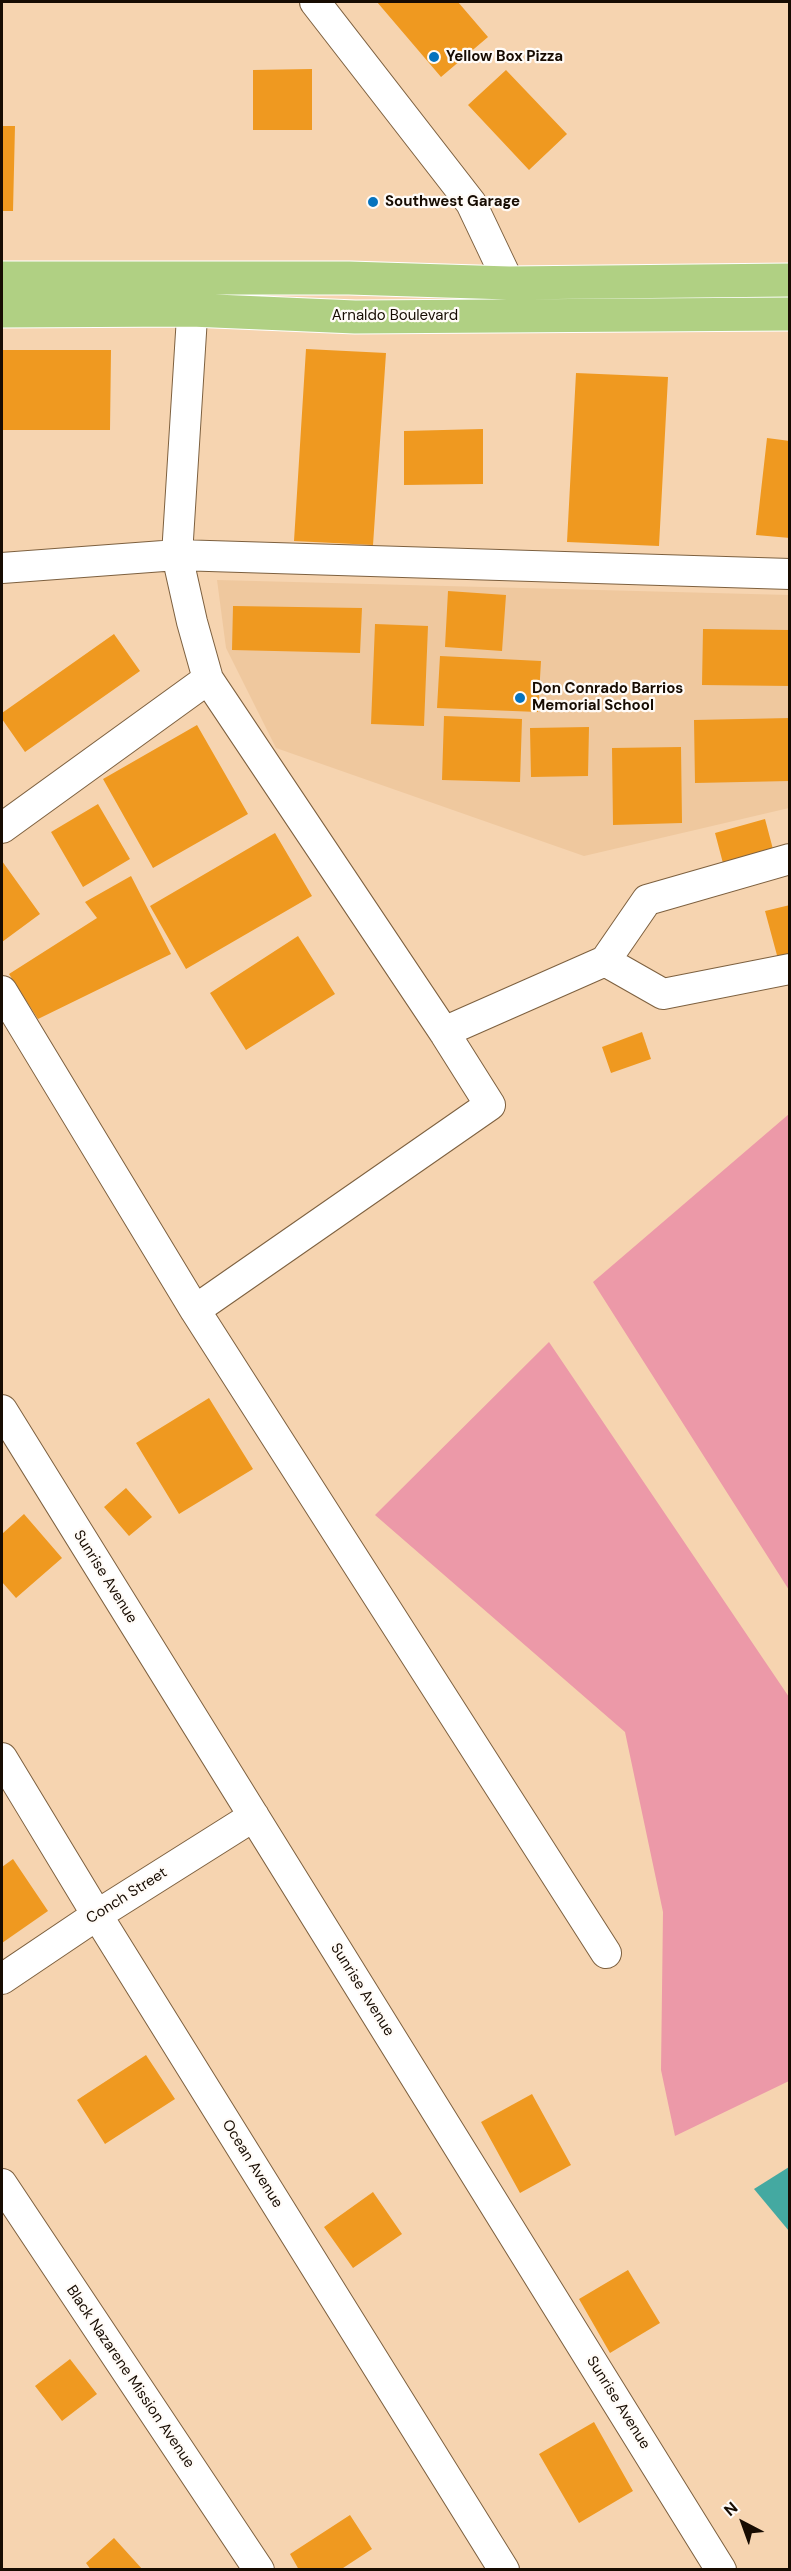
<!DOCTYPE html>
<style>
body{margin:0}
#map{position:relative;width:791px;height:2571px;overflow:hidden;background:#f6d4b0;font-family:"DM Sans",sans-serif}
canvas{display:block}
.frame{position:absolute;inset:0;border:3px solid #170c02;pointer-events:none}
.north{position:absolute;left:713px;top:2493px;width:60px;height:60px;-webkit-text-stroke:4px #fffbf7;paint-order:stroke;rotate:319deg;font-size:16px;font-weight:700;line-height:24px;text-align:center;color:#170c02}
.north::after{content:'';display:block;margin:auto;width:21px;height:27px;background:#170c02;clip-path:polygon(50% 0,100% 100%,50% 72%,0 100%)}
</style>
<div id="map">
<canvas width="791" height="2571"></canvas>
<div class="frame"></div>
<div class="north">N</div>
</div>
<script>
const ctx = document.querySelector('canvas').getContext('2d');
ctx.lineJoin = 'round';
function paint(path, color) {
  ctx.fillStyle = color;
  ctx.fill(path, 'evenodd');
}
function shape(rows) {
  const path = new Path2D();
  for (const r of rows) {
    path.moveTo(r[0], r[1]);
    for (let i = 2; i < r.length; i += 2) path.lineTo(r[i], r[i + 1]);
  }
  return path;
}
function stroke(path, color, width, dash) {
  ctx.strokeStyle = color;
  ctx.lineWidth = width;
  ctx.lineCap = dash ? 'butt' : 'round';
  ctx.setLineDash(dash || []);
  ctx.stroke(path);
}
function drawText(font, color, halo, rows, align = 'center') {
  ctx.font = font + ' "DM Sans",sans-serif';
  ctx.lineWidth = 4.5;
  ctx.setLineDash([]);
  ctx.textBaseline = 'middle';
  ctx.strokeStyle = halo;
  ctx.fillStyle = color;
  for (const [text, x, y, turn = 0] of rows) {
    ctx.save();
    ctx.translate(x, y);
    ctx.rotate((+turn || 0) * Math.PI / 180);
    ctx.textAlign = isNaN(turn) ? turn : align;
    if (halo) ctx.strokeText(text, 0, 0);
    ctx.fillText(text, 0, 0);
    ctx.restore();
  }
}
paint(shape([
 [217,580,789,595,789,808,584,856,276,748,226,648]
]), '#efc89e');
paint(shape([
 [789,1114,789,1590,593,1282],
 [549,1342,789,1697,789,2081,675,2136,661,2070,663,1912,625,1732,375,1515]
]), '#ec99a8');
paint(shape([
 [789,2167,789,2231,754,2189]
]), '#44a9a1');
paint(shape([
 [377,2,458,2,488,37,441,77],
 [312,69,312,130,253,130,253,70],
 [506,70,567,134,529,170,468,105],
 [2,126,15,126,13,211,2,211],
 [306,349,386,353,373,545,294,541],
 [2,350,111,350,110,430,2,430],
 [576,373,668,377,659,546,567,542],
 [483,429,483,484,404,485,404,431],
 [767,438,790,441,790,538,756,535],
 [448,591,506,595,502,651,445,647],
 [233,606,362,608,360,653,232,650],
 [375,624,428,626,424,726,371,724],
 [703,629,790,630,790,686,702,685],
 [114,634,140,671,25,752,2,719,2,713],
 [440,656,541,661,538,712,437,708],
 [444,716,522,719,520,782,442,780],
 [790,718,790,781,695,783,694,720],
 [197,725,248,814,153,868,103,779],
 [589,727,588,776,531,777,530,728],
 [681,747,682,823,613,825,612,748],
 [98,804,130,859,83,887,51,832],
 [765,819,774,853,724,867,715,833],
 [275,833,312,896,186,969,150,906],
 [2,861,40,914,2,942],
 [131,876,171,954,38,1019,9,974,97,918,85,902],
 [790,905,790,956,778,959,765,911],
 [298,936,335,994,246,1050,210,993],
 [642,1032,651,1059,611,1073,602,1047],
 [209,1398,253,1469,179,1514,136,1443],
 [126,1488,152,1517,129,1536,104,1507],
 [24,1514,62,1558,16,1598,2,1582,2,1534],
 [13,1859,48,1911,2,1943,2,1867],
 [146,2055,175,2099,105,2144,77,2100],
 [532,2094,571,2165,520,2193,481,2122],
 [373,2192,402,2234,353,2268,324,2227],
 [628,2270,660,2323,610,2353,579,2299],
 [70,2359,97,2394,62,2421,35,2386],
 [594,2422,633,2491,579,2523,539,2454],
 [350,2515,372,2549,340,2570,299,2570,290,2554],
 [114,2538,143,2570,91,2570,86,2563]
]), '#ef9920');
const minor = shape([
 [315,2,471,203,509,283],
 [194,285,177,555,192,622,208,679,444,1032,490,1105,195,1310],
 [2,568,177,555,790,574],
 [2,828,208,679],
 [605,961,663,994,790,969],
 [2,991,195,1310,606,1953],
 [444,1032,605,961,647,900,790,859],
 [2,1410,721,2570],
 [2,1758,97,1915,504,2570],
 [2,1979,97,1915,254,1816],
 [2,2184,259,2570]
]);
const trunk = shape([
 [2,278,349,278,509,283,790,280],
 [2,311,191,310,355,317,790,314]
]);
stroke(minor, '#7d603f', 32);
stroke(trunk, '#fff', 35);
stroke(minor, '#fff', 30);
stroke(trunk, '#b0d083', 33);
for (const [x, y, r, color] of [
 [434,57,6,"#0673be"],
 [373,202,6,"#0673be"],
 [520,698,6,"#0673be"]
]) {
  const dot = new Path2D();
  dot.arc(x, y, r, 0, 2 * Math.PI);
  ctx.fillStyle = color;
  ctx.fill(dot);
  stroke(dot, '#fffbf7', 2);
}
drawText('bold 15px', '#170c02', '#fffbf7', [
 ["Yellow Box Pizza",446,57],
 ["Southwest Garage",385,202],
 ["Don Conrado Barrios",532,689],
 ["Memorial School",532,706]
], 'left');
drawText('15px', '#170c02', '#fffbf7', [
 ["Arnaldo Boulevard",395,316],
 ["Sunrise Avenue",105,1577,58],
 ["Conch Street",127,1896,-32],
 ["Sunrise Avenue",362,1990,58],
 ["Ocean Avenue",252,2164,58],
 ["Black Nazarene Mission Avenue",130,2377,56],
 ["Sunrise Avenue",618,2403,58]
]);
</script>
